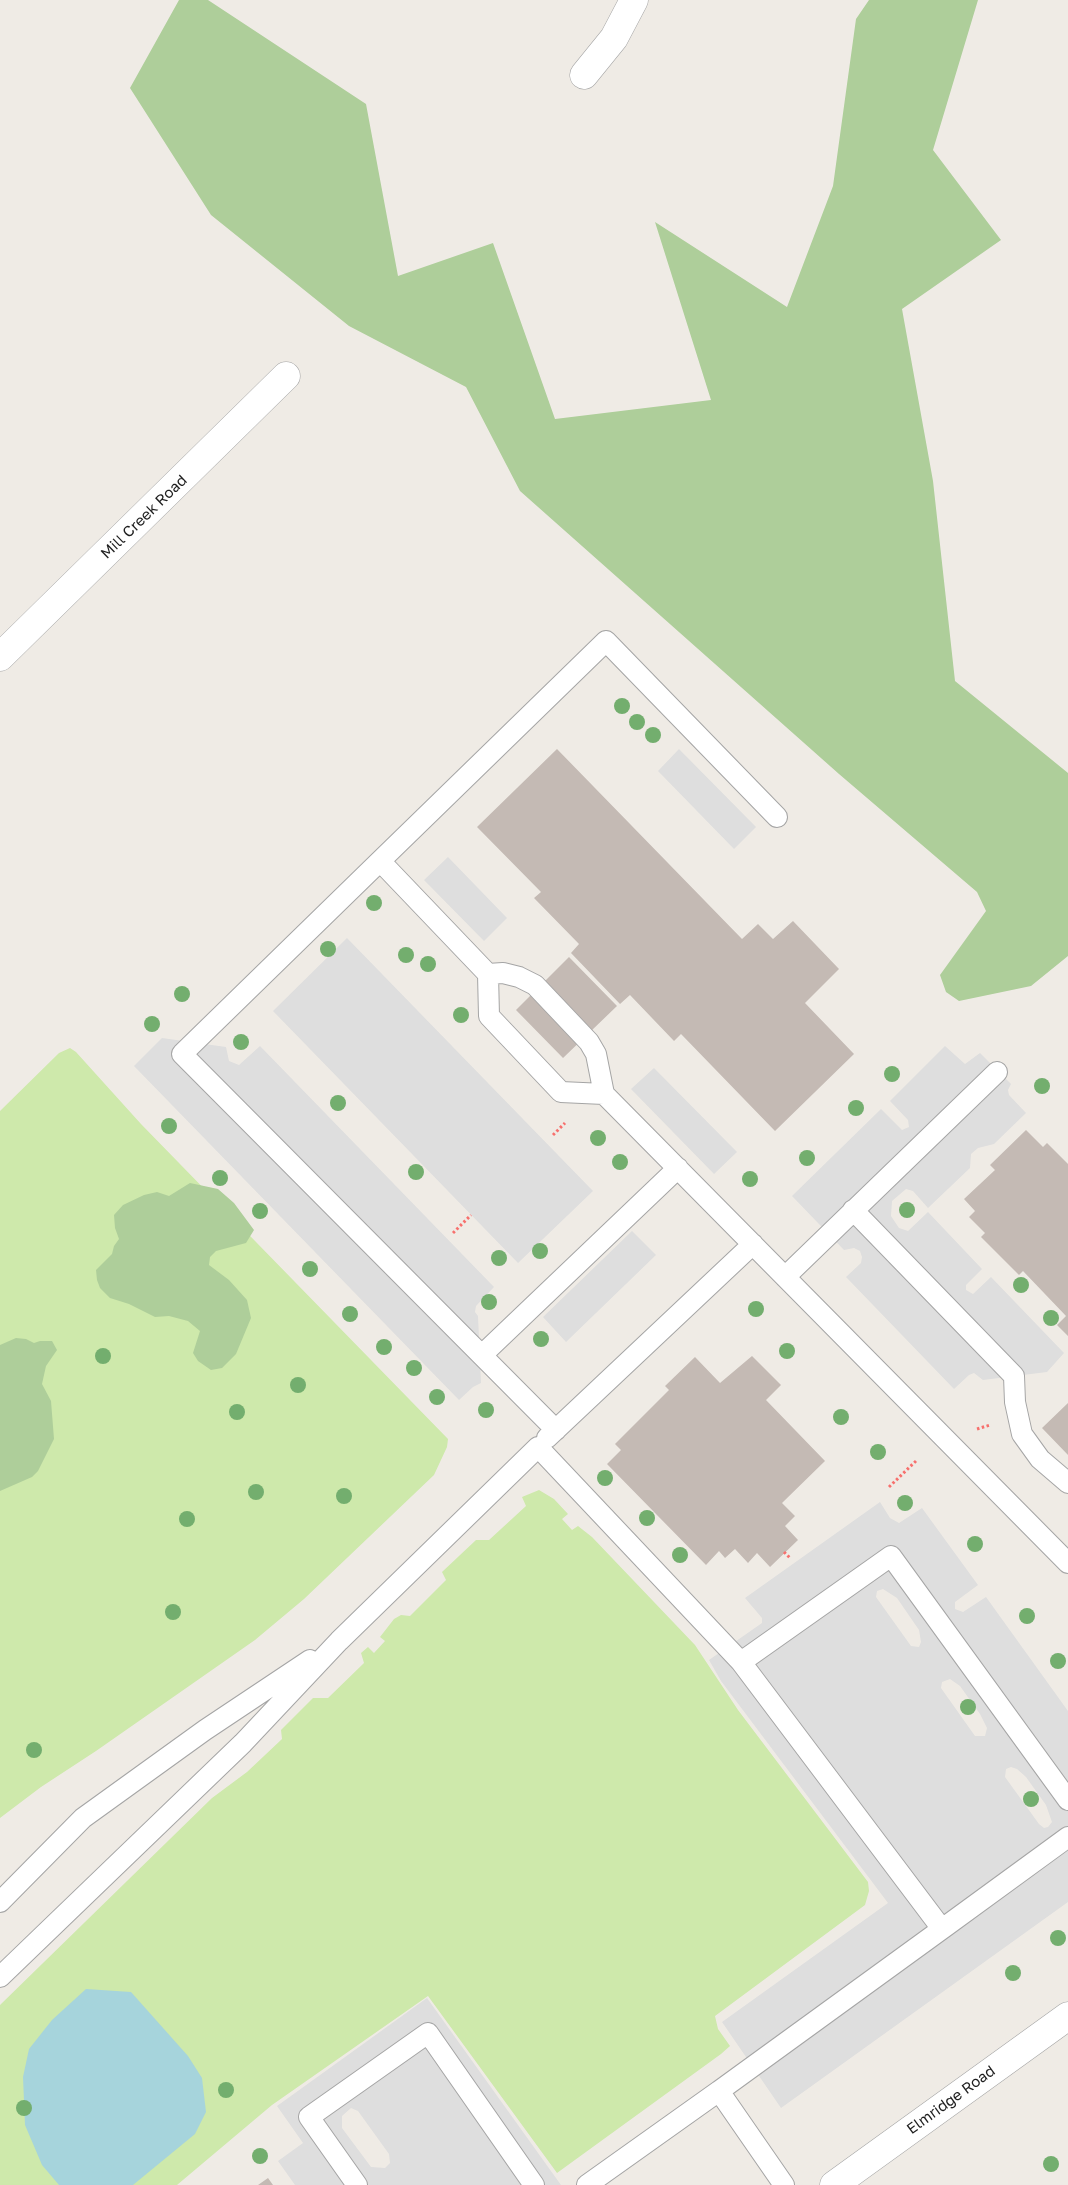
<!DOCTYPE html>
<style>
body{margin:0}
canvas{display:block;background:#efebe5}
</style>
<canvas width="1068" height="2185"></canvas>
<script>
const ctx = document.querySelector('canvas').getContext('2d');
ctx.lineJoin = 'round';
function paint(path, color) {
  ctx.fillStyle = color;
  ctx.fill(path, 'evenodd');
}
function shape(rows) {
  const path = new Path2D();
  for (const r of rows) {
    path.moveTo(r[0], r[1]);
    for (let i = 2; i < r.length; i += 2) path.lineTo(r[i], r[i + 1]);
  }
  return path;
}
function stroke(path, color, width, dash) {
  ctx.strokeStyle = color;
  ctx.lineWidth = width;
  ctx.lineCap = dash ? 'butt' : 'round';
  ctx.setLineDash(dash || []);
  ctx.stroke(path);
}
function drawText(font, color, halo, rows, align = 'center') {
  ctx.font = font + ' "Golos Text",sans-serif';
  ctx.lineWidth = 4;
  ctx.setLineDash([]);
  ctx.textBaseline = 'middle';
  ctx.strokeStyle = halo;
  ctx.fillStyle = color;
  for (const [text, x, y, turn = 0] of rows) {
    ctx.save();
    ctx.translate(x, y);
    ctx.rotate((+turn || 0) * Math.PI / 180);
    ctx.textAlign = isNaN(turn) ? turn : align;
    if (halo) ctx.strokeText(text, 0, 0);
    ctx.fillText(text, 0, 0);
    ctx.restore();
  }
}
paint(shape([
 [70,1048,76,1052,141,1124,448,1439,447,1447,434,1475,304,1599,255,1640,96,1751,41,1787,0,1818,0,1111,59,1053],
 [539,1490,554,1499,568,1514,562,1519,572,1530,578,1526,592,1537,695,1645,738,1710,868,1882,869,1891,865,1905,715,2016,718,2029,730,2046,721,2054,557,2173,428,1996,272,2105,177,2185,0,2185,0,2005,212,1798,247,1772,282,1739,281,1730,313,1698,328,1698,364,1663,361,1653,368,1647,374,1653,385,1641,380,1637,394,1619,401,1615,410,1616,446,1580,442,1572,476,1540,489,1540,526,1506,522,1497]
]), '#cee9ab');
paint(shape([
 [179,0,208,0,366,104,398,276,493,243,555,419,711,400,655,222,787,307,833,186,856,19,869,0,978,0,933,150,1001,240,902,309,933,481,955,681,1068,773,1068,956,1031,986,959,1001,946,992,940,975,986,911,977,892,839,774,520,491,466,387,349,326,211,215,130,88],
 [190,1183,218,1189,234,1203,254,1230,246,1243,216,1251,210,1257,209,1265,229,1280,247,1300,251,1318,236,1354,222,1368,211,1370,198,1361,193,1353,200,1331,188,1321,169,1316,155,1317,129,1304,110,1298,100,1288,97,1280,96,1270,112,1254,114,1246,119,1239,115,1228,114,1215,123,1205,144,1195,157,1192,169,1196],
 [16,1338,26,1339,34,1343,40,1341,52,1341,57,1350,46,1366,42,1384,51,1401,54,1439,38,1471,32,1477,0,1491,0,1345]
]), '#aece9a');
paint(shape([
 [679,749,756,827,734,849,658,771],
 [448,857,507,918,484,941,424,880],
 [347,938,593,1191,518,1263,273,1011],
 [162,1038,226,1047,229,1061,239,1065,260,1046,494,1287,476,1306,475,1312,478,1316,481,1383,473,1387,459,1400,134,1066],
 [945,1046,965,1064,980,1053,1011,1084,1008,1090,1009,1095,1026,1113,994,1144,978,1148,971,1154,970,1168,928,1208,913,1191,906,1189,892,1201,891,1216,899,1228,908,1231,928,1212,982,1269,966,1285,966,1290,973,1294,991,1277,1064,1353,1047,1372,983,1380,974,1373,969,1375,954,1389,846,1277,861,1263,862,1257,860,1251,854,1248,844,1250,792,1196,881,1109,902,1130,909,1127,908,1120,890,1101],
 [654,1068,737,1152,714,1174,631,1089],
 [632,1231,656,1255,566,1342,543,1317],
 [880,1502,890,1518,899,1523,922,1508,978,1585,955,1602,955,1609,963,1612,986,1597,1068,1711,1068,1902,781,2108,722,2022,888,1903,721,1681,709,1660,762,1623,762,1618,745,1598],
 [883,1589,897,1598,919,1630,921,1642,919,1647,911,1646,876,1597,877,1591],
 [950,1679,960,1686,980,1714,987,1728,985,1736,975,1736,941,1688,942,1682],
 [1011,1767,1017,1769,1026,1777,1046,1805,1052,1822,1048,1827,1044,1828,1039,1824,1005,1777,1006,1769],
 [427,1998,561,2185,295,2185,278,2161,303,2143,277,2106],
 [351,2108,358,2111,389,2154,390,2163,385,2168,371,2167,342,2128,342,2116]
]), '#dedede');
paint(shape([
 [86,1989,131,1992,188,2056,202,2078,206,2112,195,2134,133,2185,59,2185,42,2165,25,2125,23,2077,29,2049,52,2020]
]), '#a6d4dc');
paint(shape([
 [557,749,742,939,758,924,773,939,793,921,839,969,805,1003,854,1054,775,1131,681,1034,674,1041,630,995,620,1004,571,953,579,944,534,898,541,892,477,827],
 [569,957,617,1006,563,1058,516,1010],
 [1026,1130,1043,1147,1047,1143,1068,1164,1068,1336,1057,1325,1066,1316,1023,1271,1019,1275,981,1237,985,1233,969,1217,975,1211,964,1199,995,1170,990,1165],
 [752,1356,781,1385,766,1400,825,1461,782,1503,795,1516,785,1526,798,1540,770,1567,757,1553,748,1563,735,1549,725,1558,719,1551,706,1565,607,1464,621,1450,615,1444,669,1390,665,1386,695,1357,720,1383],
 [1068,1403,1068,1455,1042,1428],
 [268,2178,273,2185,258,2185]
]), '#c4bab4');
const service = shape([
 [380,861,606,641,777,817],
 [488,974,503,973,519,977,535,985,589,1042,596,1054,604,1094],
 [853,1210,1014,1376,1015,1402,1022,1434,1040,1459,1068,1483],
 [785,1277,997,1072],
 [483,1354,678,1168],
 [556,1430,182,1054,380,861,488,974,489,1016,561,1092,604,1094,1068,1563],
 [547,1438,753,1244],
 [741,1662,891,1556,1068,1800],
 [0,1902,83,1818,205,1730,310,1660],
 [942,1929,1068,1837],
 [0,1977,243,1743,339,1641,538,1447,741,1662,942,1929,719,2091,784,2185],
 [357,2185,309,2117,428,2033,534,2185],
 [587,2185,719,2091]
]);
const minor = shape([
 [584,75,614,38,634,0],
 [0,657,286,376],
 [834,2185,1068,2016]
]);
stroke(service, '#a5a5a5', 22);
stroke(minor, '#a5a5a5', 29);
stroke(shape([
 [553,1135,565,1123],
 [453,1233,471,1215],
 [977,1429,990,1425],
 [889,1487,917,1460],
 [784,1552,791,1559]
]), '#f7706d', 3, [2.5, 2.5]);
stroke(service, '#fff', 20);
stroke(minor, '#fff', 28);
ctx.fillStyle = '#73ae6e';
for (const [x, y] of [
 [622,706],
 [637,722],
 [653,735],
 [374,903],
 [328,949],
 [406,955],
 [428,964],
 [182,994],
 [461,1015],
 [152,1024],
 [241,1042],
 [892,1074],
 [1042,1086],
 [338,1103],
 [856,1108],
 [169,1126],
 [598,1138],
 [807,1158],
 [620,1162],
 [416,1172],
 [220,1178],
 [750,1179],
 [907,1210],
 [260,1211],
 [540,1251],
 [499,1258],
 [310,1269],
 [1021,1285],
 [489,1302],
 [756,1309],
 [350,1314],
 [1051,1318],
 [541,1339],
 [384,1347],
 [787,1351],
 [103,1356],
 [414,1368],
 [298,1385],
 [437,1397],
 [486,1410],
 [237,1412],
 [841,1417],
 [878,1452],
 [605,1478],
 [256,1492],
 [344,1496],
 [905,1503],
 [647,1518],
 [187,1519],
 [975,1544],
 [680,1555],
 [173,1612],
 [1027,1616],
 [1058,1661],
 [968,1707],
 [34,1750],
 [1031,1799],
 [1058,1938],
 [1013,1973],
 [226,2090],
 [24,2108],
 [260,2156],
 [1051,2164]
]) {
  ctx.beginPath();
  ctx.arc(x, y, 8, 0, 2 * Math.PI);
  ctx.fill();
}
drawText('15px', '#1e1e1e', '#fff', [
 ["Mill Creek Road",144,517,-44],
 ["Elmridge Road",951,2100,-36]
]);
</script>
